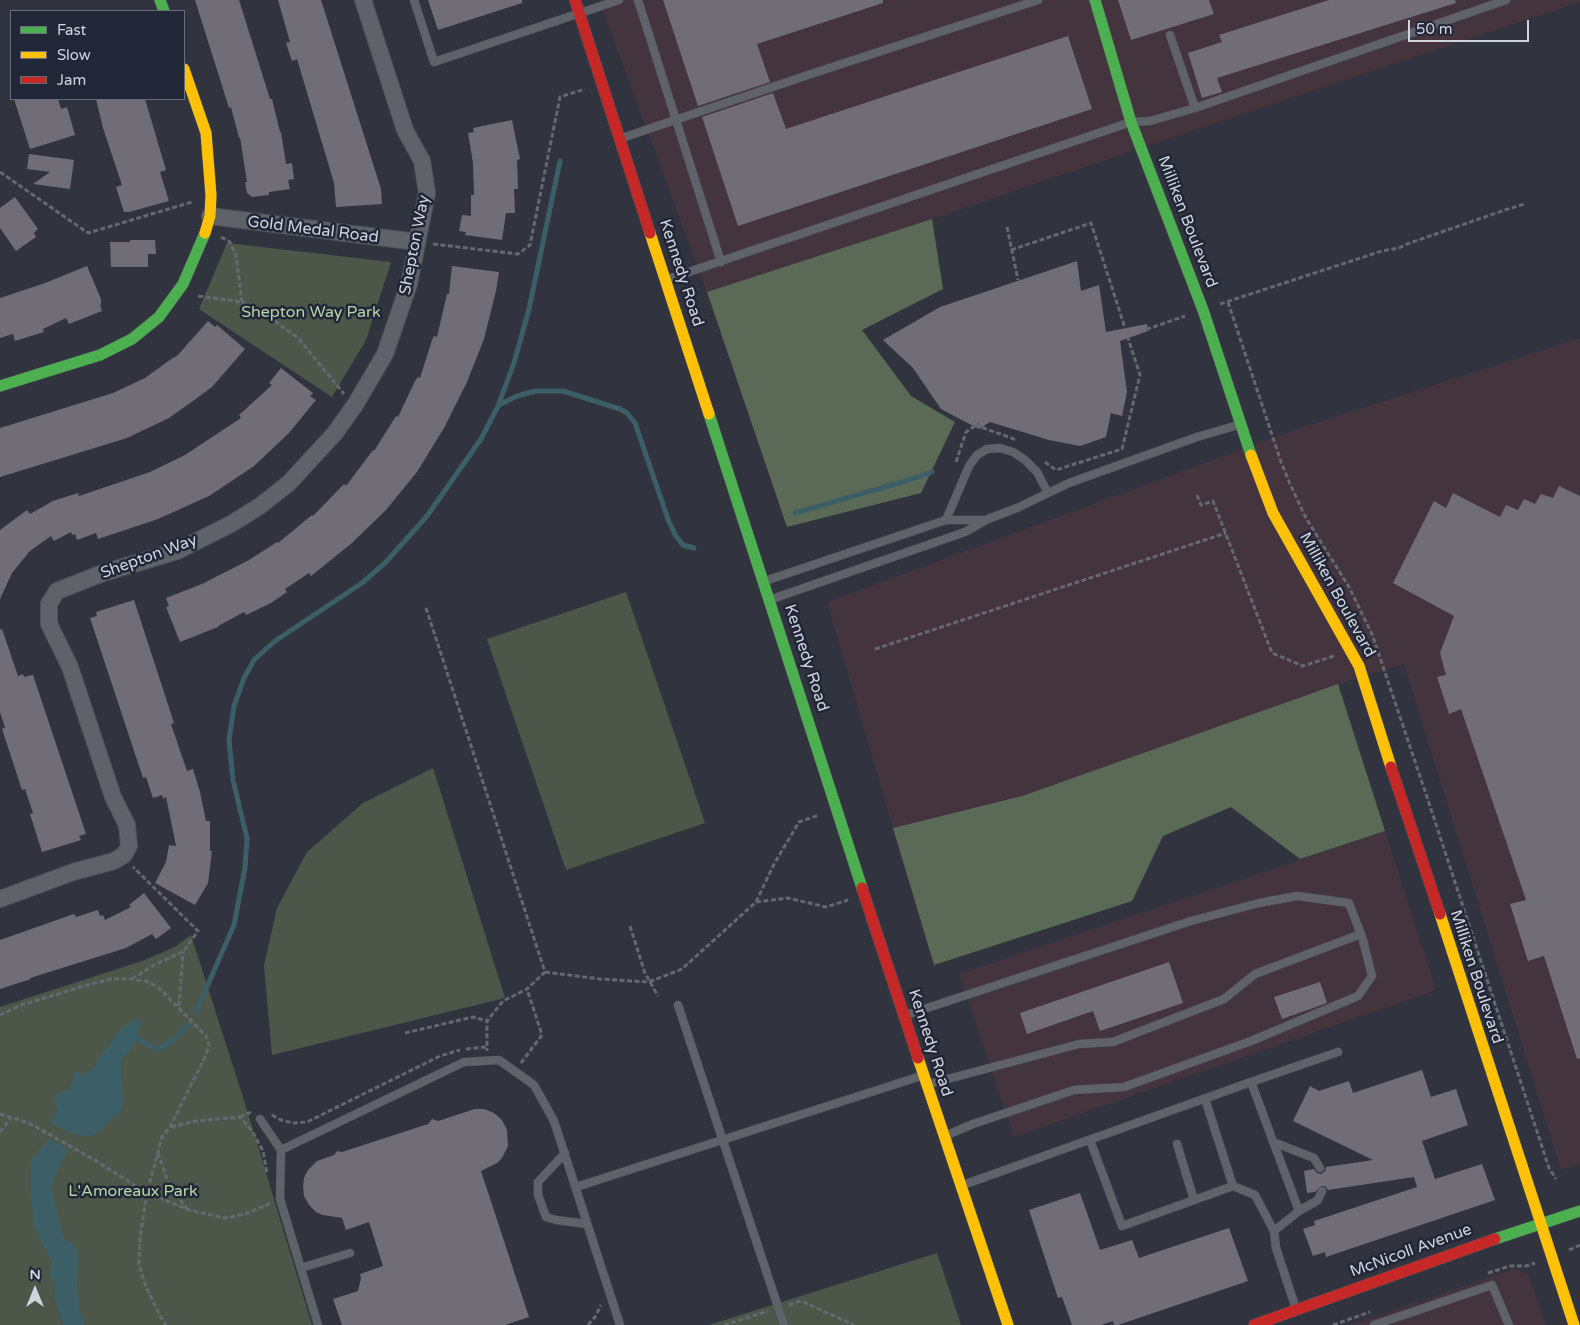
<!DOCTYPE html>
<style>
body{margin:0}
#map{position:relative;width:1580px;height:1325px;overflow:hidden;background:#31343e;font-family:"Varela Round",sans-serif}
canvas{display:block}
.legend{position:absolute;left:10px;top:10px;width:175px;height:90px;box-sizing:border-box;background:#222738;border:1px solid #686c7b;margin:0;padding:6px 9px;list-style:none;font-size:15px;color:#d0d4df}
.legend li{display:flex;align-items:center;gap:10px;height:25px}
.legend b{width:25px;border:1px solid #686c7b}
.north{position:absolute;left:10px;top:1265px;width:50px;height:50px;-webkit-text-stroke:4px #222738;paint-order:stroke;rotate:0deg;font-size:14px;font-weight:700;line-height:20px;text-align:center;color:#d0d4df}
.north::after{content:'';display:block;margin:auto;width:18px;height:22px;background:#d0d4df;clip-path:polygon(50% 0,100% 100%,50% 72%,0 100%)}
.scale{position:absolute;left:1408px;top:20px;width:121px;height:22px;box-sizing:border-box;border:2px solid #d0d4df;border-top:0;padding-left:6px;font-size:15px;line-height:18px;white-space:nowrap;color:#d0d4df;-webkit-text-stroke:4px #222738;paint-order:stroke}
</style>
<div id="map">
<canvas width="1580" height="1325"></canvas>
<ul class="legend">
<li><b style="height:6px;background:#4caf50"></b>Fast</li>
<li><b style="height:6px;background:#ffc107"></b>Slow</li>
<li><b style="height:6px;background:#c62828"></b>Jam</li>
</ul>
<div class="north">N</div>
<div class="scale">50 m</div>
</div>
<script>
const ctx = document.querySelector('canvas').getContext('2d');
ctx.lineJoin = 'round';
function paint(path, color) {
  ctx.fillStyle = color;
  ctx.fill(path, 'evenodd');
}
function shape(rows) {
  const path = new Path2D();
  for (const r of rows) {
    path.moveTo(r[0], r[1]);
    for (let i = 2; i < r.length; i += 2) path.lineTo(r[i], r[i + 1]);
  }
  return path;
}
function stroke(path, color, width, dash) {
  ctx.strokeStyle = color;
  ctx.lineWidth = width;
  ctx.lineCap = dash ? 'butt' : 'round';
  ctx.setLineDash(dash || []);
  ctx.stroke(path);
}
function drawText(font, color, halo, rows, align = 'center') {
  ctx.font = font + ' "Varela Round",sans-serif';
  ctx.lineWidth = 5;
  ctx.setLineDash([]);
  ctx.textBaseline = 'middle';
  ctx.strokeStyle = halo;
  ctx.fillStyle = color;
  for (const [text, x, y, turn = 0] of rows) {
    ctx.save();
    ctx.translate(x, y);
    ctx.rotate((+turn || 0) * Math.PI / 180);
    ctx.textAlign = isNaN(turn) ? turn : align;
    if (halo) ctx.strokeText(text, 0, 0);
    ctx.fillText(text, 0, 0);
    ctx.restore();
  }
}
paint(shape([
 [599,0,1580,0,1580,2,1171,138,932,219,707,292],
 [1580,338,1580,1164,1561,1170,1404,664,1338,684,1022,796,893,828,827,602,1294,430],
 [1385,831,1436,990,1014,1137,959,974],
 [1516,1268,1528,1274,1546,1325,1351,1325]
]), '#43343d');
paint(shape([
 [227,243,391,262,366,340,332,397,199,309],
 [626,592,705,823,566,870,487,639],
 [433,768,505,998,272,1055,264,965,277,908,307,852,363,803],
 [191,935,247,1110,312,1325,0,1325,0,1007,142,961,175,947],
 [937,1253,961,1325,709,1325]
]), '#4c574a');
paint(shape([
 [932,219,943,289,862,330,911,396,955,422,921,493,787,527,707,292],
 [1338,684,1385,831,1300,859,1231,807,1163,836,1132,901,934,965,893,828,1022,796]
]), '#5b6a56');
paint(shape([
 [137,1018,142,1023,138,1032,138,1039,121,1061,123,1103,121,1111,97,1133,90,1136,80,1136,54,1126,51,1122,57,1111,55,1099,60,1092,70,1090,75,1073,79,1071,83,1077,95,1066,97,1061,120,1030],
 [49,1139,68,1149,53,1180,52,1191,63,1238,74,1244,78,1253,77,1287,79,1308,85,1325,63,1325,54,1294,56,1286,49,1275,52,1263,34,1226,30,1177,32,1159]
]), '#3c5f67');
stroke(shape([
 [499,405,517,396,536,391,563,391,620,409,627,413,635,423,669,522,676,536,683,545,694,548],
 [795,513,909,480,932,472],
 [196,1012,234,925,245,868,247,838,233,780,229,740,234,706,244,678,254,660,275,641,362,583,385,563,427,516,481,439,498,406,514,363,529,309,560,161],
 [138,1039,156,1049,171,1042,189,1024]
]), '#3c5f67', 5);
paint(shape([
 [195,0,239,0,270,99,272,99,280,132,281,132,286,164,292,163,294,179,288,180,290,189,269,192,269,195,252,197,247,193,245,182,247,182,240,137,239,138,231,107,229,108],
 [278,0,321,0,381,189,382,204,336,207,334,183,297,59,292,61,286,43,290,42],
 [428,0,522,0,522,3,438,30],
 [663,0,883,0,883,3,757,44,770,82,698,106],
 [1118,0,1209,0,1214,14,1131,40],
 [1329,0,1455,0,1456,3,1217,78,1222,92,1202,98,1188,53,1222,42,1219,35],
 [1068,36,1092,109,738,226,702,117,773,93,786,129],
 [14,99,58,99,61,109,67,107,75,135,30,149],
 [96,99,145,99,166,170,160,172,169,201,129,212,124,212,116,187,122,185,103,128],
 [512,120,520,159,517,160,518,189,514,189,515,213,506,213,502,240,465,235,466,232,459,231,462,215,471,216,471,195,474,195,473,163,468,133,474,132,473,128],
 [29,154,74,160,70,189,33,184,50,172,27,169],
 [15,197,38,229,34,233,36,237,16,251,0,228,0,208],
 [130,240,155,240,156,254,148,254,148,267,111,267,110,242,130,242],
 [1077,261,1081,291,1099,285,1106,332,1147,324,1148,331,1120,341,1127,392,1122,416,1111,413,1106,437,1080,446,1049,440,990,422,979,429,941,409,913,368,883,340,940,307],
 [87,266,101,299,101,304,100,305,102,311,69,324,66,318,43,329,44,332,15,341,13,334,0,338,0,298,45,283],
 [452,266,499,272,496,291,484,339,467,382,444,428,417,472,386,510,352,543,311,576,309,573,285,589,287,592,271,603,246,615,244,612,218,626,218,627,180,642,166,607,169,606,166,598,202,584,249,560,277,542,278,543,312,515,313,516,344,484,346,486,373,450,374,451,396,416,398,417,415,381,418,377,420,378,432,340,434,336,437,337,447,294,449,294],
 [208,321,215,327,217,325,245,349,212,387,193,401,169,418,127,438,0,477,0,428,113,393,145,378,174,357,176,357],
 [281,368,313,393,310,396,316,400,289,433,254,466,209,496,158,519,98,539,96,533,77,540,75,534,72,535,71,532,54,541,51,536,30,551,12,573,0,599,0,530,27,510,30,514,53,501,78,493,79,496,150,472,185,455,241,418,239,415,272,385,269,383],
 [1559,486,1580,496,1580,1058,1577,1059,1544,956,1528,961,1510,904,1526,900,1461,709,1449,714,1437,677,1446,675,1440,653,1454,616,1393,583,1434,501,1446,508,1453,493,1500,517,1506,505,1518,510,1524,499,1535,504,1541,494,1553,498],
 [134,600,174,723,171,724,187,771,193,769,200,792,206,821,210,821,210,851,212,851,208,883,195,905,155,883,166,862,169,845,176,846,166,797,163,799,162,795,153,798,146,777,143,778,90,618,97,616,96,612],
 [2,629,18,676,23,674,24,677,33,675,86,834,79,836,81,840,42,852,30,814,33,813,25,789,22,790,2,729,5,728,0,712,0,630],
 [144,893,171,928,156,939,152,934,126,948,30,978,31,979,0,989,0,940,74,914,76,917,98,910,100,916,103,915,105,920,131,907,129,905],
 [1169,962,1183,1003,1100,1031,1093,1011,1027,1034,1020,1013],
 [1320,982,1327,1003,1282,1019,1274,997],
 [1422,1070,1431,1097,1456,1089,1468,1125,1422,1141,1435,1179,1482,1164,1495,1200,1326,1257,1325,1252,1313,1256,1303,1229,1315,1225,1314,1221,1417,1187,1414,1177,1328,1190,1325,1186,1321,1186,1315,1192,1307,1193,1304,1171,1314,1169,1317,1173,1321,1174,1325,1171,1326,1167,1373,1160,1293,1121,1310,1086,1319,1091,1349,1081,1353,1093],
 [475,1109,484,1109,494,1113,502,1120,507,1130,508,1146,502,1158,497,1163,481,1171,529,1317,505,1325,342,1325,333,1299,358,1291,361,1278,360,1274,383,1266,369,1222,346,1230,342,1218,323,1215,316,1212,309,1205,304,1196,303,1187,304,1178,308,1170,317,1161,334,1155,337,1151,342,1152,428,1124,432,1119,438,1121],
 [1080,1193,1100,1250,1132,1240,1139,1258,1229,1228,1248,1281,1118,1325,1114,1325,1113,1321,1101,1325,1072,1325,1062,1297,1058,1298,1029,1210]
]), '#706d76');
const lane = shape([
 [414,0,434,62,619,0],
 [638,0,721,262],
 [1170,35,1195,108],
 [622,138,817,72,1038,0],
 [668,279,1131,122,1150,121,1195,108,1506,0],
 [946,520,969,466,977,455,987,449,1000,448,1013,452,1025,460,1037,472,1048,493],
 [765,581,946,520,983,520],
 [772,599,965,532,988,519,1017,508,1069,483,1197,437,1238,425],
 [678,1005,784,1325],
 [906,1015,1191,921,1259,903,1297,896,1349,903,1363,940,1372,976,1358,996,1251,1041,1124,1087,1074,1090,973,1124,945,1136],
 [929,1084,1079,1044,1113,1042,1224,999,1255,974,1361,934],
 [1205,1099,1233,1186],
 [260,1119,281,1150],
 [1090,1140,1122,1226,1233,1186,1255,1195,1274,1231],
 [1273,1142,1314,1158,1320,1168],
 [1177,1144,1194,1200],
 [565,1153,538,1182,538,1195,546,1217,556,1220,587,1224],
 [963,1185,1251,1082],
 [576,1187,921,1076],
 [1299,1211,1318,1200,1322,1191],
 [301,1268,350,1253],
 [1296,1309,1276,1248,1274,1231,1299,1211,1251,1082,1338,1052],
 [318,1325,280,1199,281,1150,464,1062,499,1060,534,1085,554,1121,620,1325],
 [1374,1325,1492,1285,1509,1325]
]);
const street = shape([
 [210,216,417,242],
 [0,899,73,872,114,861,124,855,129,846,127,825,113,797,70,667,49,624,49,604,57,591,103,573,177,551,231,524,260,506,289,483,335,433,355,405,385,354,409,284,427,193,422,161,405,130,363,0]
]);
const fast = shape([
 [160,0,164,11],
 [1095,0,1131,122,1203,310,1251,455],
 [0,386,100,355,132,339,159,317,183,284,205,233],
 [709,414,862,888],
 [1495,1239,1580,1211]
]);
const slow = shape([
 [184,69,206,133,211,195,210,216,205,233],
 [650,233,709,414],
 [1251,455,1273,513,1359,666,1391,767],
 [1440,914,1574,1325],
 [918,1058,1008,1325]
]);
const jam = shape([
 [575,0,650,233],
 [1391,767,1440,914],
 [862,888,918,1058],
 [1254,1325,1495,1239]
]);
stroke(lane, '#4e5159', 9);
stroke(street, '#4e5159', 18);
stroke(fast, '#4e5159', 12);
stroke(slow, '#4e5159', 12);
stroke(jam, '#4e5159', 12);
stroke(shape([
 [0,172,88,233,192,202],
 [1007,227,1018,280],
 [221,237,230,242,236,256,242,302],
 [433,244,518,254,530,245,560,97,585,89],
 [1011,250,1091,223,1125,328],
 [198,296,242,302,260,310,299,339,344,394],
 [1228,302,1281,462,1290,484,1306,518,1349,587,1372,634,1427,797,1549,1168,1556,1179],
 [1220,304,1382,251,1399,248,1407,244,1505,210,1524,204],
 [1139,332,1185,316],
 [975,425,1017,440],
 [956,462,966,432,979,423],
 [1045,462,1056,470,1122,449,1140,375,1128,338],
 [1197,495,1201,505,1213,501,1272,653,1303,666,1334,656],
 [426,608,545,972,527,989,503,1001,487,1021,487,1051],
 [875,649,1226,533],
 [756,902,788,898,826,907,848,900],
 [630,926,645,973,658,996],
 [545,972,600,979,649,982,682,969,756,902,774,864,799,822,819,815],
 [132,979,156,964,183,952,198,931,133,867],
 [179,1006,183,952],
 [0,1015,21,1005,98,982,111,979,132,979,149,982,159,988,206,1036,209,1045,206,1055,170,1127,162,1137,147,1193,140,1238,139,1264,144,1282,160,1316,166,1325],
 [405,1033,473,1017,487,1021],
 [466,1049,487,1047],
 [521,1063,542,1035,527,989],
 [0,1114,29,1123,93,1159,147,1193,189,1210,225,1218,245,1214,271,1203],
 [272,1115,281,1120,293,1123,307,1122,440,1056,460,1050],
 [240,1117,251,1112],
 [171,1127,196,1121,240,1117,252,1131,263,1151,267,1173],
 [0,1132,11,1118],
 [158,1153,169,1185,187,1209],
 [1569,1250,1580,1245],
 [1488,1273,1510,1266,1526,1266,1535,1263],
 [789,1305,801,1301,854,1325],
 [588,1325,595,1317,601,1305],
 [724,1325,768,1311],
 [1333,1325,1370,1312]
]), '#66686f', 3, [5, 2.5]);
stroke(lane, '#5f6269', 8);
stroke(street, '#5f6269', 16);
stroke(fast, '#4caf50', 11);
stroke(slow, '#ffc107', 11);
stroke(jam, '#c62828', 11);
drawText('16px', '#d0d4df', '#222738', [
 ["Milliken Boulevard",1187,222,69],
 ["Gold Medal Road",313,230,7],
 ["Shepton Way",415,245,-79],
 ["Kennedy Road",681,273,72],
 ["Shepton Way",149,557,-20],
 ["Milliken Boulevard",1337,595,61],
 ["Kennedy Road",806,658,72],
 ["Milliken Boulevard",1476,977,72],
 ["Kennedy Road",930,1043,72],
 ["McNicoll Avenue",1411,1251,-20]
]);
drawText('16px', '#b4d5a5', '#222738', [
 ["Shepton Way Park",311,313],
 ["L'Amoreaux Park",133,1192]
]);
</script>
